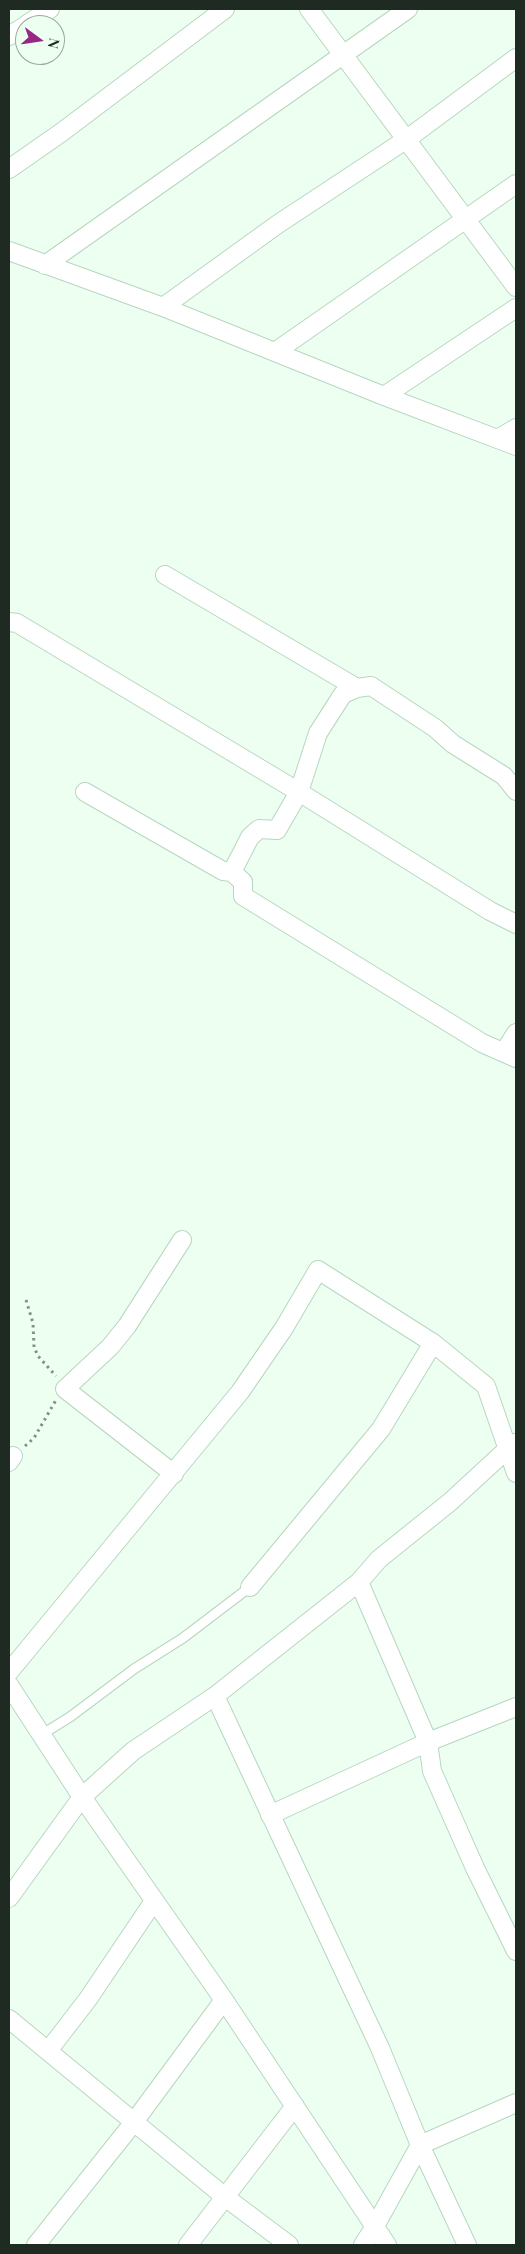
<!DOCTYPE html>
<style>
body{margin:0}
#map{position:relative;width:525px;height:2254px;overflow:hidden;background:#ecfff1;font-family:"Playfair Display",serif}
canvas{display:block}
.frame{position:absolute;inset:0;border:10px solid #1f2a22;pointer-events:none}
.north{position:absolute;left:15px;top:15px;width:50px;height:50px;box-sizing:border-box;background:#ecfff1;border:1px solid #9aaa9e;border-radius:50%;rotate:104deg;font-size:14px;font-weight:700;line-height:20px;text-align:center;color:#1f2a22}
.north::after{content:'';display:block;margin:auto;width:18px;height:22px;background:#972786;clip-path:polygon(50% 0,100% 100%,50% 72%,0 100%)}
</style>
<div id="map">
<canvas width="525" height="2254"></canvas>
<div class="frame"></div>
<div class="north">N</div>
</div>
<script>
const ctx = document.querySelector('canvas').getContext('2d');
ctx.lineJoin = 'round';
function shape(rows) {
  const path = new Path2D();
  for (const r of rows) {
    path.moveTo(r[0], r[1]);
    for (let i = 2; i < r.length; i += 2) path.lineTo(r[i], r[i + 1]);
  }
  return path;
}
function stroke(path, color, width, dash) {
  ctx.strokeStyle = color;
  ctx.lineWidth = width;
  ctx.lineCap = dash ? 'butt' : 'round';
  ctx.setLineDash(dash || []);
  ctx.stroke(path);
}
const lane = shape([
 [41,1735,70,1717,134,1669,183,1638,250,1587]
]);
const street = shape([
 [309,9,516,287],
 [26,25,50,9],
 [9,36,25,26],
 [9,169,62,132,225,9],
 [9,251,163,307,384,396,516,446],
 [45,265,408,9],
 [163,307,278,224,407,139,516,58],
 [275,352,516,184],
 [384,396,516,308],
 [499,438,516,428],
 [165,575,357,688,371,686,435,728,453,744,504,776,516,791],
 [9,622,17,623,299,792,490,911,516,924],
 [85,792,223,871,232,872,243,882,243,896,482,1043,516,1058],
 [232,872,250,837,259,829,277,830,299,792,318,733,343,694,357,688],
 [504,1052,516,1033],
 [9,1462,13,1456],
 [174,1474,65,1389,110,1347,127,1326,182,1240],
 [359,1582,428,1742,432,1771,475,1868,516,1951],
 [250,1587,381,1429,433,1343],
 [9,1672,240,1392,284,1328,318,1270,433,1343,486,1386,516,1473],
 [9,1685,82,1797,224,2000,387,2245],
 [215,1696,380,2048,420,2145,467,2245],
 [270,1815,428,1742,516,1707],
 [9,1898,82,1797,133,1751,215,1696,359,1582,379,1559,450,1502,514,1443],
 [9,2019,225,2197,289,2245],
 [48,2051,88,1999,154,1901],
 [36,2245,134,2122,224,2000],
 [188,2245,295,2106],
 [363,2245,374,2228,420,2145,516,2103]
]);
stroke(lane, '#b7d6c0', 11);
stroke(street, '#b7d6c0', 20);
stroke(shape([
 [26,1300,33,1323,34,1347,38,1356,56,1376],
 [25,1446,34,1438,56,1400]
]), '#829186', 3, [2.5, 4]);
stroke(lane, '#fff', 9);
stroke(street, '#fff', 18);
</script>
